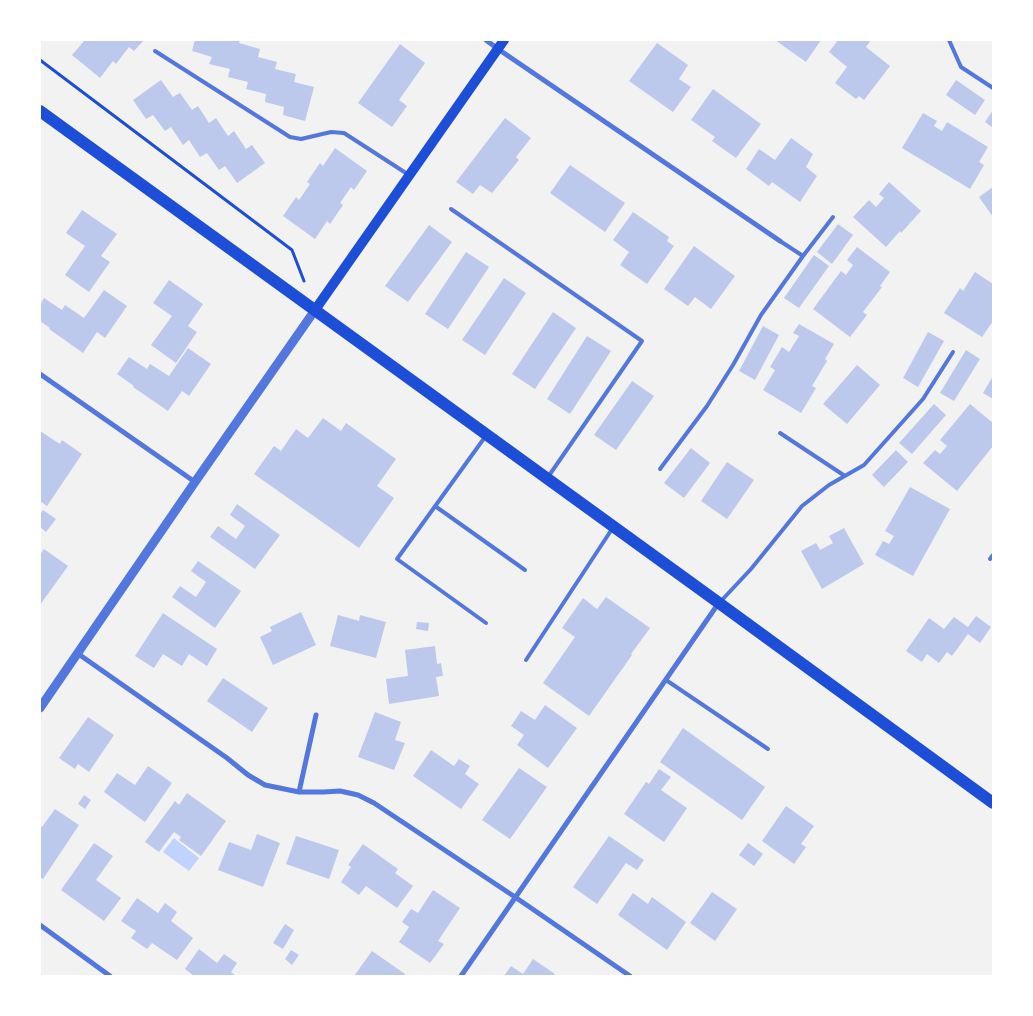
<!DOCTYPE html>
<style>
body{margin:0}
#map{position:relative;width:1033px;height:1016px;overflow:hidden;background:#f2f2f2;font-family:Helvetica,sans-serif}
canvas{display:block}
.frame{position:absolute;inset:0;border:41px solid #fff;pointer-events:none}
</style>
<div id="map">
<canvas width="1033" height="1016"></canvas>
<div class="frame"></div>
</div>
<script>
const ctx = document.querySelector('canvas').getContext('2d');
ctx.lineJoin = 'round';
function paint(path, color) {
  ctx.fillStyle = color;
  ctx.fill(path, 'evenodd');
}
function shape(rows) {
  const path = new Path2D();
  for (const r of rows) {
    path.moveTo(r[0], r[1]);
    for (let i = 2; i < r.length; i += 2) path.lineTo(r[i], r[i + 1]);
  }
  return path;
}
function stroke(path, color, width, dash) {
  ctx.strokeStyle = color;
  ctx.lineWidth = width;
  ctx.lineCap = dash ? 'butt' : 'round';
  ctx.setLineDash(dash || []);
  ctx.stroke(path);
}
paint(shape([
 [174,838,199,858,189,871,163,852]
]), '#bfd3fe');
paint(shape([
 [85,40,144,40,134,51,129,47,116,64,113,61,100,78,72,55],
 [195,40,240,40,239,43,260,49,258,57,277,62,275,69,296,74,294,82,314,87,305,121,283,115,284,107,265,102,266,94,246,89,248,82,228,77,230,69,209,64,212,57,192,51],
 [775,40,821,40,806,62],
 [838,40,871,40,866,47,890,66,864,100,859,96,856,99,835,83,847,67,829,52],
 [657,43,688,65,679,79,691,87,673,112,629,81],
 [400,44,425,63,399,100,407,106,392,127,358,103],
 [161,80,173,97,180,93,192,110,198,106,209,123,216,118,228,136,234,131,246,149,252,145,265,163,237,183,225,166,219,170,207,153,200,157,189,140,183,145,171,127,165,131,153,115,146,119,133,100],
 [956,80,985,100,975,115,946,95],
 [713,89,761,124,736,158,712,141,715,137,691,120],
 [993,110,993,128,985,122],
 [923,113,937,121,934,126,942,131,947,122,988,147,979,162,984,165,970,189,902,148],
 [505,118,531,138,516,157,519,160,492,193,480,185,473,194,456,182],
 [791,138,813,154,806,167,817,176,800,202,772,182,769,186,746,169,759,149,775,160],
 [335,148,367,171,354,190,351,187,340,203,343,205,330,224,327,221,315,239,283,216,296,197,299,200,310,184,307,182,320,163,323,166],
 [570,165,625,203,605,232,550,193],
 [889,182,921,211,901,233,900,231,886,247,853,217,869,200,876,207,884,198,879,194],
 [993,187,993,217,979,197],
 [82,210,117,234,101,256,110,262,89,292,65,275,85,246,66,233],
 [633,212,669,237,667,241,674,246,647,284,620,265,629,252,613,240],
 [838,224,853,235,832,264,817,252],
 [429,225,452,242,408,302,385,286],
 [694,246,735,276,711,309,695,297,688,306,664,289],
 [857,247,890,272,880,286,882,287,863,312,867,315,850,337,813,309,841,271,846,275,853,265,847,260],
 [466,252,489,267,448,329,425,314],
 [814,255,829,266,799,308,784,298],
 [975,272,993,284,993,321,982,337,944,313,960,288,963,291],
 [504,278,526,293,485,355,462,340],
 [169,280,203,304,188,326,197,332,176,363,151,345,172,316,153,303],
 [104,290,127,306,105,338,97,332,83,353,49,329,50,328,40,321,40,305,44,298,62,310,65,305,84,318],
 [553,312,576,328,535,389,512,374],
 [799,324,834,344,825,359,827,361,812,386,816,388,801,413,763,390,775,370,770,367,782,347,789,352,799,336,793,333],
 [763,326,779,335,755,380,739,371],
 [928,332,944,341,918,387,903,378],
 [587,336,611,351,570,414,547,399],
 [188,348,211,364,189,396,182,391,168,411,133,387,134,386,117,374,129,357,147,369,150,364,169,376],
 [966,350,980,359,954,401,940,393],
 [857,365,880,385,847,424,823,404],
 [993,376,993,399,983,393],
 [632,381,654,396,616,450,594,435],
 [934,404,946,415,912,454,899,443],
 [970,404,993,423,993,446,957,491,923,463,935,450,940,454,947,446,940,440],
 [323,418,341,431,346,423,396,459,377,486,394,498,359,548,254,474,274,446,281,451,296,429,308,438],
 [40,431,60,444,62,440,82,454,47,506,40,501],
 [691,448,710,463,684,498,664,483],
 [896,450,908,462,884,487,872,475],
 [727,462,754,480,727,519,701,501],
 [910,487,950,509,913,576,875,555,883,541,889,544,894,536,885,531],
 [237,504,280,535,255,569,210,537,218,526,236,539,245,526,230,515],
 [43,510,56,519,46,532,40,527,40,514],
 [844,528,864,564,822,589,801,551,816,543,820,550,833,543,829,536],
 [44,549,68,566,40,605,40,555],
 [198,561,241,591,215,628,172,597,180,586,196,597,206,582,191,571],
 [606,597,650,628,631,654,632,655,589,716,543,683,575,637,562,628,583,598,597,609],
 [301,612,316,645,273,665,260,637,272,631,270,627],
 [163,613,217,649,207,666,189,654,182,666,163,654,154,668,135,656],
 [338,615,359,621,360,615,386,622,376,658,330,646],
 [976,616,991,627,980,643,968,634,952,656,947,652,939,663,927,654,922,662,906,651,929,618,944,629,954,617,968,627],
 [417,622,429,623,428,631,416,629],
 [435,646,437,664,441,663,443,676,436,677,439,696,389,704,386,679,408,676,405,650],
 [223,678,268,708,252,732,207,701],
 [545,705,577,728,548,768,517,745,524,735,511,726,521,711,535,720],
 [375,712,401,722,395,740,405,743,394,770,358,757],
 [88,717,114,735,89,772,78,764,75,769,59,758],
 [683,728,765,787,742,820,660,762],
 [431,750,454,766,459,759,470,766,465,774,479,784,461,809,413,776],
 [148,766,172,783,145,822,104,792,117,773,135,785],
 [519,768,547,787,510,839,482,820],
 [659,769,671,777,661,790,687,808,664,842,624,814,646,782,649,784],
 [187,793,226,821,201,856,179,840,181,837,174,832,159,852,145,842,175,801,179,805],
 [84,795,91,800,85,809,78,804],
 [786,806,814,826,801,844,806,847,794,864,762,841],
 [55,809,79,825,43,879,40,877,40,826,42,827],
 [257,834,280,843,263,887,218,870,229,842,251,850],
 [296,836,339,850,329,879,286,864],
 [609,836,644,860,637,870,626,863,597,904,573,887],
 [94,843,113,856,96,880,121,898,104,921,61,890],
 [748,843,763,854,754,866,739,855],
 [363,844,398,869,395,873,413,886,397,908,366,886,359,895,341,882,351,867,348,865],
 [433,890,460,908,438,941,444,944,430,963,399,942,409,927,402,922,411,909,418,913],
 [712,892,737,909,715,941,690,923],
 [633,893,648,904,652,897,686,922,667,950,618,915],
 [137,898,158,913,165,903,177,912,171,921,193,938,177,960,152,943,147,949,131,938,136,931,121,921],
 [285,924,294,930,283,949,273,943],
 [199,949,217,963,224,954,237,963,231,972,236,976,194,976,185,969],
 [291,950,299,955,292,965,285,959],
 [372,951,405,974,404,976,354,976],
 [533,959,555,974,553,976,504,976,511,966,523,974]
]), '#bdc9ec');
stroke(shape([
 [40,60,292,250,304,281]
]), '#1d4ed8', 3);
stroke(shape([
 [949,40,961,67,993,88],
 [155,51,290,137,301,139,331,132,344,133,409,175],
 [451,209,642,341,548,477],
 [780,241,803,256],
 [780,433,845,476],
 [485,437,397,559,486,623],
 [660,469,707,406,733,365,761,315,803,256,833,217],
 [435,506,525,570],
 [990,559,993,555],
 [721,601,751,569,802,506,829,485,864,465,923,399,953,352],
 [526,660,612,529],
 [666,680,768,749]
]), '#5277de', 4);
stroke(shape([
 [486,40,498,49,780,241],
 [40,374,195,482],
 [77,653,227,758,248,775,265,785,299,792,324,792,340,791,358,795,374,803,515,897,630,976],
 [299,792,316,715],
 [40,925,110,976],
 [461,976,718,604]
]), '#5277de', 5);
stroke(shape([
 [40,708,195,482,315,310]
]), '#5277de', 9);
stroke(shape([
 [315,310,504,40]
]), '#1d4ed8', 10);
stroke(shape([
 [40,111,719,603,993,803]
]), '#1d4ed8', 12);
</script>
